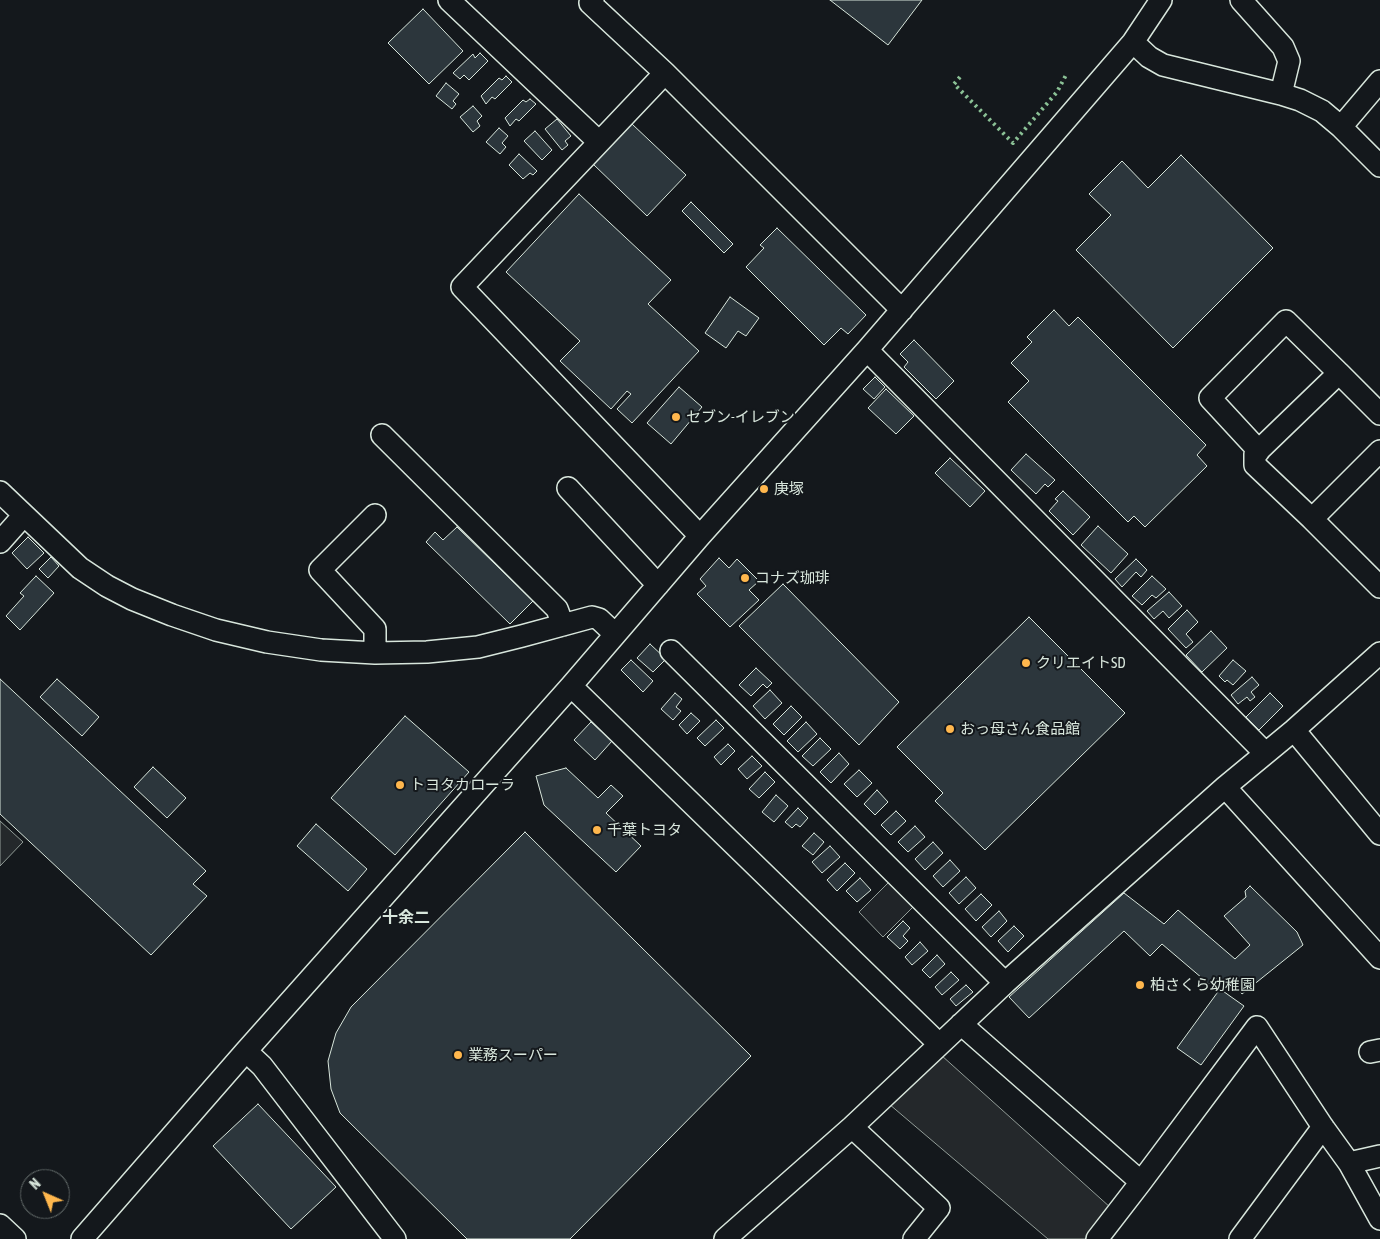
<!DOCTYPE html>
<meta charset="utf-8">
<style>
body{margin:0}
#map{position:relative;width:1380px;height:1239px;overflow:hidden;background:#14181c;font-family:"Asap Condensed",sans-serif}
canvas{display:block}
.north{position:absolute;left:20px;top:1169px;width:50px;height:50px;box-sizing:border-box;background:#14181c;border:1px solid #626a69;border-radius:50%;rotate:316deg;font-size:14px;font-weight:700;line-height:20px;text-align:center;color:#d8e6dc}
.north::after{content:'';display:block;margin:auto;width:18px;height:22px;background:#ffb74d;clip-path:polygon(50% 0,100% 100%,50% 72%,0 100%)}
</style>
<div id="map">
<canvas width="1380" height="1239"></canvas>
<div class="north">N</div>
</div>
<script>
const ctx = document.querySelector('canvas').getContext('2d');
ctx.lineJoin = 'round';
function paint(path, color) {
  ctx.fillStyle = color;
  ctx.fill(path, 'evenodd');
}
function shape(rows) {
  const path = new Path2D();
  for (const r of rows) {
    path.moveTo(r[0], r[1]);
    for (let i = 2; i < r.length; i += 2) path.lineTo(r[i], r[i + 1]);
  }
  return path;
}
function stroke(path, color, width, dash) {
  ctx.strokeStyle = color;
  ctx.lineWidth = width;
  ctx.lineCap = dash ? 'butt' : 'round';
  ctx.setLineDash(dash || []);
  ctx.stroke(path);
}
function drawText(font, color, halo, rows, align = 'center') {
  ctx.font = font + ' "Asap Condensed","Noto Sans JP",sans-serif';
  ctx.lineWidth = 4;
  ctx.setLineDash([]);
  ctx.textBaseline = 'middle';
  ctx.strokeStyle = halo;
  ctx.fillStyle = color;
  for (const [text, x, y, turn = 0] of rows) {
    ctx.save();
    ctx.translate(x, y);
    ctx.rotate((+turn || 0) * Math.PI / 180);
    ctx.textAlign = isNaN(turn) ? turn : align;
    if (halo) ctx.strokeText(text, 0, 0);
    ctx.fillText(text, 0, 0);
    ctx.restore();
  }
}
const green = shape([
 [890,881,914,906,883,937,859,912,890,881]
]);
paint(green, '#202428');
stroke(green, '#939e99', 1);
const parking = shape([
 [0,821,23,842,0,866,0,821],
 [941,1055,1111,1208,1089,1239,1048,1239,889,1104,941,1055]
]);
paint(parking, '#24282b');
stroke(parking, '#939e99', 1);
const building = shape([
 [830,0,922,0,888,45,830,0],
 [423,9,463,51,429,84,388,43,423,9],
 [480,53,488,61,469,80,464,75,460,79,453,73,473,54,475,58,480,53],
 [506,76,512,82,495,99,492,97,486,104,481,96,499,78,502,80,506,76],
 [446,83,459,94,453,101,456,104,452,109,436,96,446,83],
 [530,99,536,104,519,121,516,119,510,126,505,118,523,100,526,102,530,99],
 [473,106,482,116,477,121,480,126,473,132,460,117,473,106],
 [557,119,571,136,565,141,568,145,562,150,545,129,557,119],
 [632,124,686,175,647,216,593,164,632,124],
 [499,128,508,136,502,143,506,147,500,154,486,142,499,128],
 [535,131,552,150,542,160,524,141,535,131],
 [519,154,537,171,533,175,530,173,523,179,509,165,519,154],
 [1181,155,1273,248,1173,348,1076,250,1111,215,1089,194,1122,161,1148,188,1181,155],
 [579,194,671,280,648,304,699,351,632,423,617,409,631,394,627,391,611,409,560,361,580,341,506,272,579,194],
 [691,202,733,244,724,253,682,211,691,202],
 [777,228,866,315,848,334,841,328,824,345,746,267,764,248,760,245,777,228],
 [730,297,759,318,746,336,738,331,726,348,705,333,730,297],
 [1054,310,1069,326,1078,317,1206,445,1197,455,1207,466,1145,527,1134,516,1128,522,1008,402,1029,381,1011,363,1032,342,1027,337,1054,310],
 [914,340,954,381,936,399,904,367,908,362,900,354,914,340],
 [875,377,885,387,874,399,863,389,875,377],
 [679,387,702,407,671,444,647,423,679,387],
 [886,389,914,416,896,434,868,408,886,389],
 [1026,454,1055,480,1048,487,1045,484,1036,494,1011,470,1026,454],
 [950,458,985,491,970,507,935,473,950,458],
 [1063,491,1090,517,1073,535,1049,511,1058,501,1055,499,1063,491],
 [1098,526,1128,554,1111,573,1081,545,1098,526],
 [457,527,533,601,510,624,426,542,435,532,443,540,457,527],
 [28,537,44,553,27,569,12,553,28,537],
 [51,557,59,566,48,578,39,569,51,557],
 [719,558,729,568,737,559,759,581,749,590,759,600,730,627,697,594,706,586,700,579,719,558],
 [1136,559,1147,570,1141,577,1136,572,1122,587,1115,579,1136,559],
 [36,576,54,593,20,630,6,616,24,596,20,593,36,576],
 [1152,576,1166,589,1156,598,1152,595,1142,605,1132,596,1152,576],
 [783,584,899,702,859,745,739,626,783,584],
 [1169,592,1182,606,1169,618,1163,611,1154,619,1147,611,1169,592],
 [1187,610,1198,622,1186,634,1193,642,1186,648,1168,629,1187,610],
 [1029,617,1125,713,985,850,935,801,943,793,897,747,1029,617],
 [1211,631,1227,648,1202,672,1186,655,1211,631],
 [650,644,666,659,653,672,637,658,650,644],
 [631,660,653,681,643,692,621,670,631,660],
 [1233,660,1246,671,1233,685,1227,680,1225,682,1219,676,1233,660],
 [756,668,772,683,767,688,763,684,751,696,739,685,756,668],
 [1252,677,1259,685,1251,692,1255,697,1250,701,1247,697,1238,704,1231,695,1252,677],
 [0,679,206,871,193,884,207,896,151,955,0,814,0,679],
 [57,679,99,717,82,736,40,697,57,679],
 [770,690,782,703,765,719,753,706,770,690],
 [675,693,682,699,676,707,681,711,673,720,661,709,675,693],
 [1270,693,1283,706,1259,730,1246,717,1270,693],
 [791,706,802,717,784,735,773,724,791,706],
 [691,713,700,721,687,734,679,725,691,713],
 [405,716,469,772,395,855,331,798,405,716],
 [716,720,724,728,705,746,697,738,716,720],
 [591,722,612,741,595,760,574,740,591,722],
 [806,722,817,734,798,752,787,741,806,722],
 [820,738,831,749,813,766,802,756,820,738],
 [728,744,735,751,721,765,714,757,728,744],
 [839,753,849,764,831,783,820,772,839,753],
 [752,756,762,766,747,779,738,769,752,756],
 [153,767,186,798,167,818,134,787,153,767],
 [566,768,598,798,611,785,623,796,606,813,641,846,616,872,544,805,536,776,566,768],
 [859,770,872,783,857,797,844,784,859,770],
 [765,772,775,782,759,798,749,789,765,772],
 [877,790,888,802,875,815,864,804,877,790],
 [776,795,788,806,774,822,762,812,776,795],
 [798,808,808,818,800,827,796,824,792,828,785,822,798,808],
 [896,811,906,821,891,835,881,825,896,811],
 [316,824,367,869,348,891,297,846,316,824],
 [915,826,925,837,908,852,898,842,915,826],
 [525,832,751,1056,570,1239,467,1239,340,1113,331,1089,328,1061,336,1033,351,1007,525,832],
 [814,833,824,842,813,855,802,846,814,833],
 [933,842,943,853,925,870,915,859,933,842],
 [830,846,840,857,822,873,812,862,830,846],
 [950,860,960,871,943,887,933,876,950,860],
 [845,863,855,873,837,891,827,880,845,863],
 [966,877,976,888,959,904,949,893,966,877],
 [860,878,871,890,857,902,846,891,860,878],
 [1250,886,1297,932,1303,945,1242,994,1230,978,1224,985,1214,977,1209,984,1162,944,1150,956,1124,931,1029,1018,1009,997,1124,893,1164,924,1178,910,1235,959,1250,945,1224,916,1246,897,1245,891,1250,886],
 [981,894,992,905,976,921,965,909,981,894],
 [999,911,1007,921,991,937,982,927,999,911],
 [903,921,910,928,903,936,908,941,900,949,887,937,903,921],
 [1014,926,1024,936,1008,952,998,941,1014,926],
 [920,942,928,951,912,965,905,957,920,942],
 [937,955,945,964,930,978,922,970,937,955],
 [951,972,959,980,942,995,935,987,951,972],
 [966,985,973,992,956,1006,950,999,966,985],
 [1220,989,1244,1006,1201,1065,1177,1048,1220,989],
 [258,1104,336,1187,291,1229,213,1146,258,1104]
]);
paint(building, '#2c363c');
stroke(building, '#d8e6dc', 1);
const minor = shape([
 [449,0,599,142],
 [593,0,590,3,665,73],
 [1241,0,1283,47,1289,61,1281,94],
 [1133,42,1149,57,1163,65,1281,94,1300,100,1322,111,1341,127,1380,166],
 [1341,127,1380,81],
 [867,350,1265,753],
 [1380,414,1339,373,1255,454,1255,465,1312,519,1380,587],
 [382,435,557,609,563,625],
 [1259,451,1210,398,1286,321,1339,373],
 [568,488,658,585],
 [0,492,80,568,107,586,132,599,172,615,216,630,267,642,321,650,375,653,427,652,478,647,522,636,592,617,599,619,615,634],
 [375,515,320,570,375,629,375,653],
 [1312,519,1380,451],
 [700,536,462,287,665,73,902,310],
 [0,542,24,515],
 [671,651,1005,983],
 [571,686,939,1044],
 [1294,730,1380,834],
 [1225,787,1380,958],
 [961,1024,1141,1182],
 [246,1051,262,1066,395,1239],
 [1370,1052,1380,1050],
 [852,1127,939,1208,914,1239],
 [1349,1163,1380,1156],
 [0,1225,15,1239],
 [82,1239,246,1051,571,686,700,536,867,350,1133,42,1161,0],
 [725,1239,852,1127,1005,983,1225,787,1294,730,1380,653],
 [1097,1239,1141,1182,1257,1027,1323,1127,1349,1163,1380,1219],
 [1240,1239,1323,1127]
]);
stroke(minor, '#d8e6dc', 24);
stroke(minor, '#14181c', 21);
stroke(shape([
 [960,77,954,84,1013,143,1057,92,1066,75]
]), '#8ac095', 4, [2.5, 4]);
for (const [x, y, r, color] of [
 [676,417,5,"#ffb74d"],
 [764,489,5,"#ffb74d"],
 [745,578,5,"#ffb74d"],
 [1026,663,5,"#ffb74d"],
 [950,729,5,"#ffb74d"],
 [400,785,5,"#ffb74d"],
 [597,830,5,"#ffb74d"],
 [1140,985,5,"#ffb74d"],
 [458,1055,5,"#ffb74d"]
]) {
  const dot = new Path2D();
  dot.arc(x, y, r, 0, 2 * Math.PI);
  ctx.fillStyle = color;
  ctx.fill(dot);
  stroke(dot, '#14181c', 2);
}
drawText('15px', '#d8e6dc', '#14181c', [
 ["セブン-イレブン",686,417],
 ["庚塚",774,489],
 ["コナズ珈琲",755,578],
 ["クリエイトSD",1036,663],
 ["おっ母さん食品館",960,729],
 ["トヨタカローラ",410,785],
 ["千葉トヨタ",607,830],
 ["柏さくら幼稚園",1150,985],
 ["業務スーパー",468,1055]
], 'left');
drawText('bold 16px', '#d8e6dc', '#14181c', [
 ["十余二",406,918]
]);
</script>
